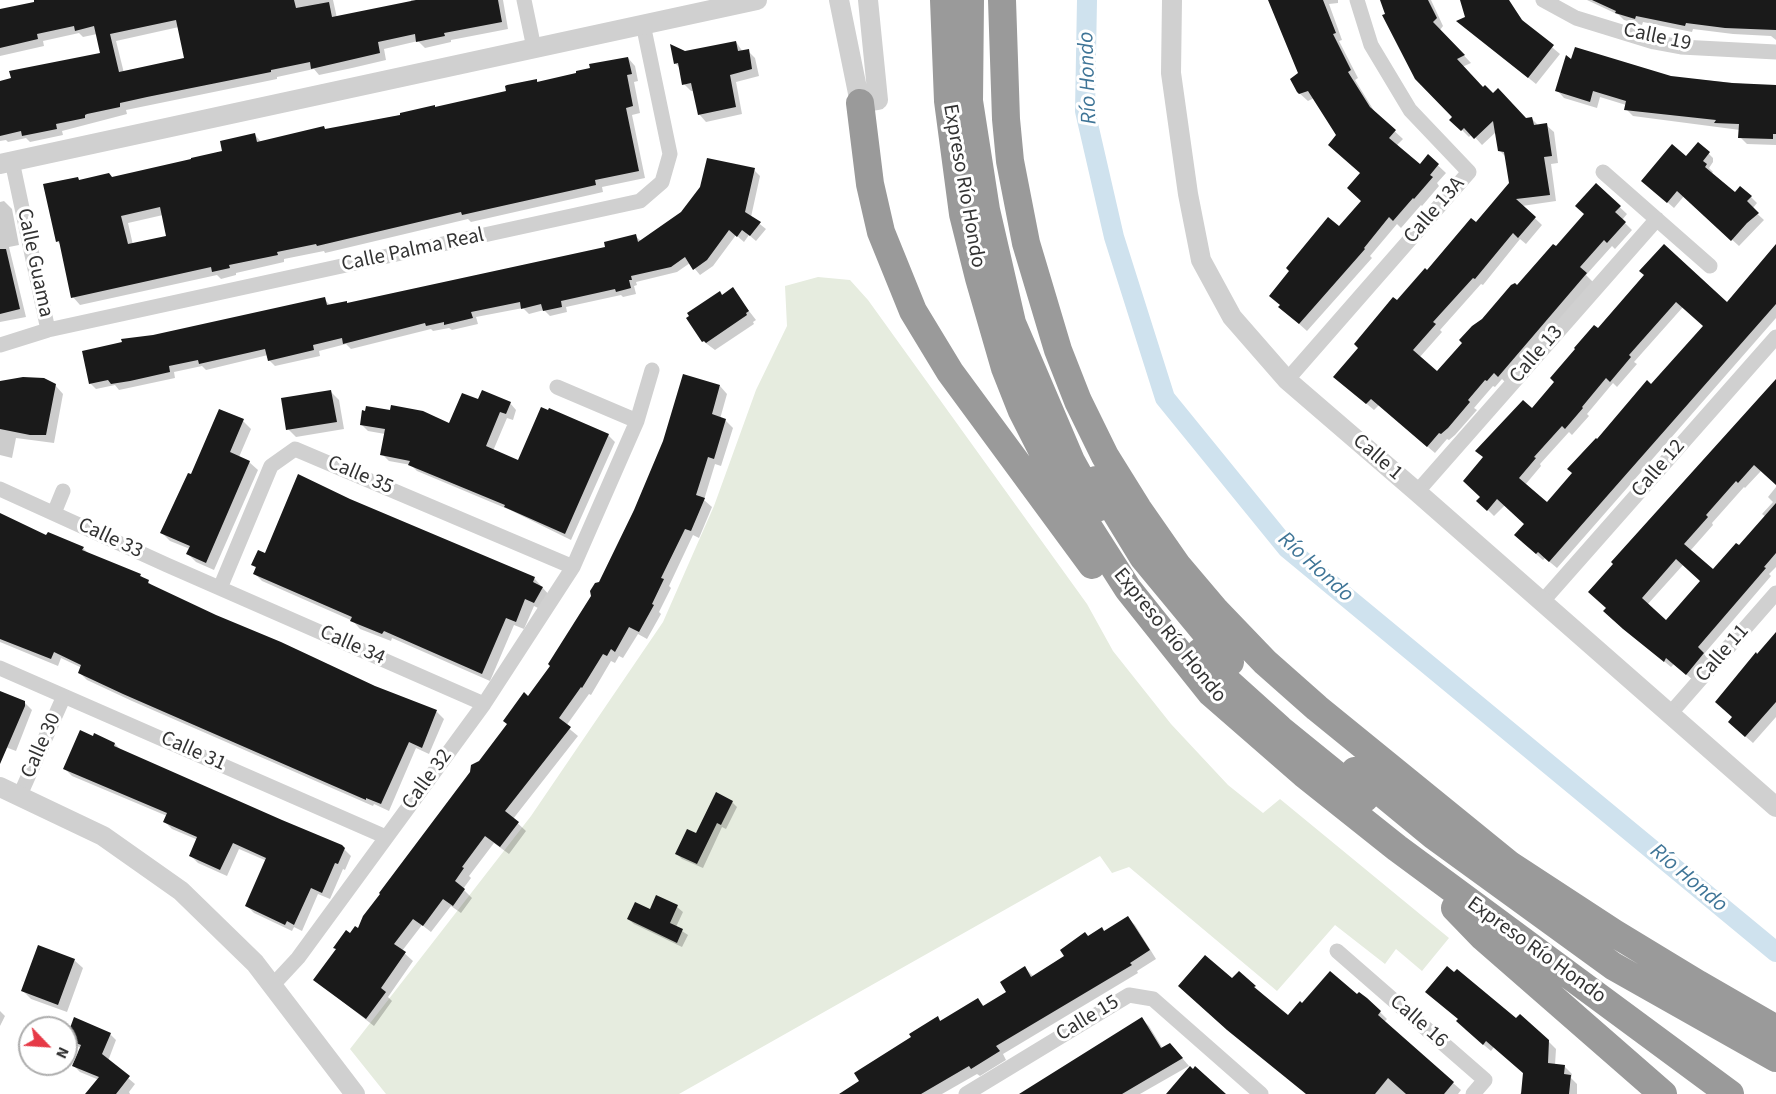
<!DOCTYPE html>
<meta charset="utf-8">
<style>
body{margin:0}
#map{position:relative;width:1776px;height:1094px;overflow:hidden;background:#fff;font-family:"Source Sans 3",sans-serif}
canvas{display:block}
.north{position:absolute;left:18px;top:1016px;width:60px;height:60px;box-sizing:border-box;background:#fff;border:2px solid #adadad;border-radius:50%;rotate:115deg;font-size:16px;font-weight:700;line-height:24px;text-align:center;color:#333}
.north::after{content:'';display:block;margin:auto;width:21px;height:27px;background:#e63946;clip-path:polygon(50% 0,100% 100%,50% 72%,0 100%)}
</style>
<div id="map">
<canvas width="1776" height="1094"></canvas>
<div class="north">N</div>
</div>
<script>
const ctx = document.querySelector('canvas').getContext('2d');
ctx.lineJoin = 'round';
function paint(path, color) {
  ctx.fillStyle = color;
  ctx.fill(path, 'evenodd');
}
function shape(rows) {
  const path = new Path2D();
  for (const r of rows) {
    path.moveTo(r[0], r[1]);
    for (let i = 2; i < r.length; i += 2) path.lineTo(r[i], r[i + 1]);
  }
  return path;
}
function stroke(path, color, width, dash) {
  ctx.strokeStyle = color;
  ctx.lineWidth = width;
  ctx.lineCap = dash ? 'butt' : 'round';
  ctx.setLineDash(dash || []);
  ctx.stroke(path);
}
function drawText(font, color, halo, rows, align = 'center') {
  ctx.font = font + ' "Source Sans 3",sans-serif';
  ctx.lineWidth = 6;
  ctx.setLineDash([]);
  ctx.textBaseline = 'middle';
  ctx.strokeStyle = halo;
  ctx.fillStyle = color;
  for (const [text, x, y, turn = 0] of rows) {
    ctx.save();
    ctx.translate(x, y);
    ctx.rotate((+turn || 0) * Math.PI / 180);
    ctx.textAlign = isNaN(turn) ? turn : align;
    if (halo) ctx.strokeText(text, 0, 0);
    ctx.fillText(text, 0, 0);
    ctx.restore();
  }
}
paint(shape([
 [818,277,850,280,868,300,1087,604,1113,651,1171,724,1228,785,1263,813,1280,799,1449,938,1422,971,1396,949,1385,964,1335,925,1277,991,1129,867,1112,873,1100,856,679,1094,386,1094,350,1049,531,816,663,622,714,506,756,390,787,326,785,286]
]), '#e6ecdf');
paint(shape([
 [41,0,333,0,337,18,411,3,411,0,503,0,508,29,451,40,451,42,425,48,418,41,384,49,386,60,352,68,319,75,314,69,277,77,277,79,126,110,127,114,62,131,63,135,30,142,26,138,8,142,6,140,0,141,0,82,102,54,97,34,83,37,79,33,43,41,44,46,0,56,0,10,35,3],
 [179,27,186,59,124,73,116,41],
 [1270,0,1338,0,1338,3,1329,4,1342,40,1339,41,1358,78,1355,80,1376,114,1403,139,1396,146,1420,166,1428,156,1446,173,1437,183,1439,186,1422,206,1421,205,1401,228,1397,224,1370,256,1372,258,1307,331,1288,314,1339,228,1363,201,1362,173,1314,98,1308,101,1298,92,1300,74],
 [1382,0,1431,0,1443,26,1440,30,1471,63,1462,67,1484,89,1526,119,1532,119,1539,126,1546,125,1554,132,1558,163,1551,164,1556,201,1522,206,1542,225,1526,244,1520,239,1483,285,1481,284,1440,330,1442,332,1419,358,1438,373,1483,320,1556,248,1586,215,1596,185,1627,214,1622,220,1632,230,1615,249,1612,246,1586,275,1593,282,1506,383,1502,379,1495,387,1493,386,1474,408,1477,410,1455,435,1449,440,1447,439,1435,453,1379,405,1374,410,1343,384,1397,302,1476,224,1511,183,1507,158,1499,150,1496,132,1482,145,1472,134,1469,137,1452,120,1454,117,1386,14],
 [1461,0,1508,1,1527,26,1560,54,1536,84,1458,21,1466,18],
 [1587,0,1776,0,1776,40,1771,36,1733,34,1693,29,1692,32,1643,22,1642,25,1624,20,1619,15],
 [736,42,743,52,748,51,755,58,759,76,736,82,742,114,706,122,699,114,694,91,691,91,684,84,680,68,675,63,684,53],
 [628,58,635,66,638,81,634,82,640,113,632,115,645,178,602,187,603,192,471,222,468,219,325,253,324,251,284,259,284,262,236,273,236,275,221,279,217,275,80,305,73,297,62,246,57,241,80,181,113,178,224,153,255,135,262,143,436,108,508,92,536,80,539,83,578,74],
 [163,215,168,237,133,245,128,223],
 [1572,61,1671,77,1776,87,1776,145,1747,144,1740,137,1740,130,1633,116,1626,109,1626,105,1600,97,1597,108,1564,98,1557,90],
 [1706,151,1713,158,1713,162,1709,168,1713,172,1711,174,1735,194,1751,197,1757,203,1752,209,1764,220,1739,246,1684,196,1674,208,1650,187,1686,158],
 [754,170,760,176,751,217,766,229,756,241,749,235,744,242,736,235,713,266,700,275,690,263,677,272,636,282,637,285,634,286,636,294,623,297,621,295,566,307,567,312,550,316,544,310,529,314,523,308,476,317,478,324,452,330,449,328,433,331,431,329,351,349,346,344,319,351,320,356,275,366,269,360,268,355,206,370,202,366,174,372,175,378,119,390,115,385,96,389,90,383,154,336,324,299,330,305,348,304,607,248,635,236,641,241],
 [4,201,12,209,19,245,9,247,26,317,0,322,0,202],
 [1776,250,1776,318,1557,568,1545,558,1543,560,1522,542,1526,524,1505,505,1494,516,1485,507,1532,410,1646,275,1728,304],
 [1683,307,1705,326,1652,386,1598,442,1547,504,1525,485,1541,466,1540,464,1569,432,1572,435,1589,416,1587,414,1613,383,1617,387,1637,364,1634,362],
 [732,289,756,320,753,322,754,324,715,350,703,341,723,296],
 [1776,382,1776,455,1745,488,1744,487,1712,523,1713,525,1690,551,1713,571,1739,547,1766,517,1762,514,1773,502,1768,497,1776,487,1776,567,1769,574,1771,576,1704,654,1710,660,1693,680,1674,664,1671,667,1612,618],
 [1683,565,1702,581,1666,622,1647,605],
 [55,385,63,394,54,443,16,438,12,458,0,455,0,387],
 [720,386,727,394,720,419,725,420,733,428,721,466,715,464,704,500,712,507,699,538,693,535,669,586,671,588,659,612,661,614,647,639,638,634,623,658,619,656,615,663,611,661,591,695,589,694,566,726,578,736,513,819,526,831,509,854,494,843,469,876,471,878,463,889,472,898,461,913,451,906,431,932,422,925,402,951,413,961,388,997,392,1001,374,1026,315,980,351,935,358,930,480,762,552,666],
 [331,392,339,400,344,429,296,437,288,429],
 [479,401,510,403,516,410,513,420,507,418,493,451,518,462,608,435,615,442,571,540,510,510,417,471,411,465,389,461,382,454,385,434,368,431,362,425,450,425],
 [243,421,251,429,239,457,249,462,258,470,214,570,196,562,188,554,190,549,170,541,162,533],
 [350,501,534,578,550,596,542,610,534,606,524,629,514,625,490,681,392,638,391,641,360,629,353,621,262,581,254,573,257,569,253,565],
 [0,515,47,537,83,548,90,555,140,575,155,588,374,687,437,712,444,719,429,754,416,748,389,811,374,804,373,806,132,701,87,680,80,673,82,668,61,658,58,666,0,642],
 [1776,634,1776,717,1753,743,1737,729],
 [0,692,24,702,32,710,16,751,0,745],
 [115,744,121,750,344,849,351,856,345,870,343,869,330,899,318,894,302,931,294,927,292,931,254,913,247,906,267,861,239,849,227,876,198,863,191,856,198,840,172,829,165,822,167,816,72,776,64,768],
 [732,802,737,807,726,829,722,827,703,868,682,859,677,854],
 [657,897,677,907,683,912,676,927,688,935,682,947,634,924,628,919,650,911],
 [1128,918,1135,925,1156,959,1137,971,1138,973,1003,1054,1006,1060,980,1076,977,1074,942,1094,842,1094,862,1082,938,1018,941,1022,978,1000,985,1007,1008,993,1025,968,1034,977,1066,957,1088,937,1105,932],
 [74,960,83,968,67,1012,31,999,23,991],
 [1239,973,1288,1017,1380,1012,1387,1019,1384,1022,1461,1090,1458,1094,1306,1094,1232,981],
 [0,1011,5,1016,0,1026],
 [1142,1019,1149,1026,1163,1049,1177,1052,1189,1066,1140,1094,1023,1094],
 [1516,1020,1548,1041,1556,1049,1555,1065,1564,1066,1572,1074,1571,1078,1577,1084,1577,1094,1520,1094,1523,1090,1524,1074,1494,1047,1491,1051,1465,1029],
 [110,1034,116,1040,108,1061,135,1084,129,1092,130,1094,89,1094,99,1080,80,1072,74,1066,81,1048,73,1044,67,1038]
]), '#0003');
stroke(shape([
 [1087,0,1085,111,1114,237,1165,398,1287,548,1776,952]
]), '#cfe2ee', 20);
paint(shape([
 [34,0,294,0,296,8,329,2,332,17,416,0,498,0,502,22,444,33,445,36,416,42,415,34,378,42,380,53,311,69,310,62,271,70,271,72,147,97,120,103,120,107,87,114,85,115,85,118,56,124,57,129,22,136,21,131,0,136,0,81,11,78,9,71,100,53,94,26,75,31,74,26,37,34,38,39,0,48,0,9,34,2],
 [176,20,184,58,119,72,110,34],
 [1268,0,1323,0,1336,33,1333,34,1351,70,1348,72,1370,107,1396,130,1389,138,1420,164,1428,154,1439,164,1430,175,1433,177,1414,199,1413,198,1393,221,1389,217,1364,248,1365,249,1299,324,1278,307,1280,305,1269,296,1289,271,1286,268,1328,217,1339,226,1361,201,1347,188,1360,173,1328,145,1336,135,1308,91,1299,94,1297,92,1290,79,1298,73],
 [1380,0,1428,0,1437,18,1433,22,1465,55,1457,59,1483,87,1485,85,1493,93,1498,88,1526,118,1532,117,1534,125,1547,123,1552,156,1544,157,1550,195,1516,199,1536,217,1518,238,1513,233,1475,279,1473,278,1433,322,1436,324,1413,350,1437,371,1462,343,1459,340,1472,326,1482,319,1511,285,1515,283,1517,285,1553,244,1556,246,1584,214,1575,206,1596,183,1621,206,1615,212,1626,222,1607,243,1604,240,1580,267,1587,273,1498,377,1494,373,1487,381,1485,380,1468,400,1470,402,1448,428,1441,434,1439,433,1427,447,1371,399,1366,404,1333,377,1358,348,1354,344,1393,297,1397,300,1425,268,1427,270,1471,218,1476,222,1509,183,1504,152,1498,151,1493,121,1474,139,1464,128,1461,131,1449,120,1452,117,1415,79,1382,15,1385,14],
 [1460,0,1509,0,1522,20,1554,45,1528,78,1456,21,1465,17],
 [1592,0,1776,0,1776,30,1725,28,1686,23,1685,26,1636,16,1635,19,1615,13,1616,11],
 [736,41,738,51,749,49,752,69,730,75,736,107,698,115,691,83,682,85,678,63,674,64,670,44,685,51],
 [1575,47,1671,76,1732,83,1776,85,1776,134,1773,134,1773,139,1738,138,1739,124,1714,123,1716,120,1624,110,1626,101,1593,91,1590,102,1555,91,1566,55,1571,59],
 [628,57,632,74,627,75,633,106,626,108,639,171,595,180,596,185,493,208,462,215,461,212,317,246,316,244,277,252,278,255,229,265,230,268,212,272,211,267,71,298,59,241,56,242,43,184,78,177,79,180,109,173,112,177,191,159,191,158,222,151,220,141,255,133,257,142,324,126,325,129,400,115,400,113,435,105,435,107,506,91,505,86,507,85,537,79,537,82,576,73,576,71,590,68,589,64],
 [160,207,166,236,128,244,121,216],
 [1698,142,1710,152,1703,161,1707,164,1705,167,1735,192,1740,186,1752,196,1747,201,1759,213,1747,223,1731,241,1677,191,1667,203,1641,181,1672,144,1686,156],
 [707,158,755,168,745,212,761,222,750,236,742,230,737,237,729,230,707,260,693,270,685,257,671,267,631,276,632,280,629,280,631,288,616,292,615,289,561,301,562,307,543,311,541,304,521,309,520,302,471,312,473,318,444,325,444,322,426,326,425,323,343,344,342,338,313,345,314,350,268,361,265,349,199,364,198,360,169,366,170,372,130,381,111,384,108,380,89,384,82,351,122,342,121,339,153,335,325,297,327,305,347,301,347,303,605,247,604,242,636,234,638,242,681,212,700,187],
 [1664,244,1727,302,1776,244,1776,304,1549,562,1538,552,1536,554,1514,535,1524,524,1497,499,1487,511,1476,501,1480,497,1463,481,1483,457,1475,451,1523,400,1532,408,1554,382,1550,378,1575,349,1574,348,1594,325,1598,328,1644,275,1639,271],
 [1676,302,1703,326,1651,384,1647,380,1597,439,1596,438,1567,469,1572,473,1547,502,1519,478,1536,458,1534,457,1562,426,1565,429,1583,408,1582,407,1606,378,1610,382,1631,357,1629,355],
 [0,249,6,249,20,309,0,314],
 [733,287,749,311,746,313,747,315,706,343,704,341,702,342,686,318,689,316,687,313,720,291,722,295],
 [683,374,720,385,712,414,726,419,714,459,708,457,696,495,705,498,691,531,685,529,661,578,664,579,652,604,654,605,639,632,629,627,615,652,611,649,607,656,603,654,582,688,581,687,559,718,571,727,505,811,519,822,500,847,485,836,462,867,464,868,455,881,465,889,453,906,443,899,423,926,413,919,394,944,406,952,381,988,386,992,366,1019,313,980,336,949,333,948,346,930,350,933,355,926,358,928,363,916,380,894,379,893,470,772,471,765,479,761,507,724,503,721,524,692,528,696,550,666,548,664,591,596,590,591,595,583,599,582,634,510,663,441],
 [23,377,44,378,56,384,46,435,30,435,0,429,0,381],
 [1776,379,1776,485,1754,465,1738,483,1736,481,1706,515,1708,517,1684,544,1713,569,1736,543,1739,545,1776,503,1776,553,1764,567,1766,568,1698,647,1704,653,1686,675,1666,658,1664,662,1623,629,1603,611,1606,608,1588,592,1613,564,1611,562],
 [1676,559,1700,581,1666,620,1642,598],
 [331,390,337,422,286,430,281,398],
 [482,390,511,402,506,414,500,412,486,446,518,460,541,407,548,410,549,408,609,434,565,534,504,507,505,505,408,465,410,461,380,455,385,429,360,425,362,410,365,411,366,406,390,410,391,405,423,411,449,423,462,393,478,399],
 [219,409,244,419,230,452,250,461,206,563,186,554,190,546,160,533,188,473,191,474],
 [298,474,350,499,535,577,533,582,543,587,534,603,525,599,516,622,506,618,482,674,384,631,382,634,350,621,352,617,253,574,256,567,251,565,258,550,265,553],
 [0,513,46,535,48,532,84,547,82,550,141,574,140,576,149,580,148,583,216,615,281,642,375,686,437,710,422,748,409,742,381,804,366,798,366,800,123,694,78,673,81,665,54,652,51,659,0,639],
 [1776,632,1776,702,1745,737,1728,722,1732,717,1715,702,1756,652,1757,654],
 [0,691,25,701,25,706,0,764],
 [80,730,93,736,94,733,115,743,114,746,282,820,342,845,345,848,338,864,335,863,322,893,311,888,294,925,287,921,285,925,245,906,266,858,233,843,220,870,189,856,197,837,163,822,167,813,63,769],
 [716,792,733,801,721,825,717,823,697,864,675,854,687,829,696,833],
 [656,895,678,905,670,923,683,929,677,943,627,919,635,902,650,909],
 [1128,916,1150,950,1130,963,1132,965,996,1046,1000,1051,971,1069,969,1066,921,1094,839,1094,859,1081,854,1073,911,1037,909,1034,938,1016,940,1021,978,998,983,1006,1006,992,1000,982,1025,966,1031,977,1064,956,1060,950,1085,932,1088,936,1102,927,1104,931],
 [38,945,75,959,58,1005,21,991],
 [1205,955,1232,978,1239,971,1256,986,1254,987,1288,1015,1300,1001,1302,1003,1330,971,1357,994,1359,992,1367,998,1381,1011,1378,1015,1454,1082,1444,1094,1406,1094,1388,1078,1375,1094,1306,1094,1227,1030,1178,986],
 [1447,966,1454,972,1457,969,1516,1018,1520,1014,1549,1040,1548,1063,1565,1065,1564,1074,1571,1075,1569,1094,1521,1094,1523,1073,1486,1041,1483,1045,1456,1021,1458,1019,1425,992],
 [74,1017,111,1033,102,1054,130,1076,116,1094,85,1094,99,1077,72,1066,81,1045,66,1039],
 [1142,1017,1161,1048,1170,1043,1183,1058,1122,1094,1019,1094],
 [1190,1066,1193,1069,1195,1066,1226,1094,1166,1094]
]), '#1a1a1a');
stroke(shape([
 [524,0,534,48],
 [1543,0,1576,18,1654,42,1681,47,1776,52],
 [12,161,48,330],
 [1603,172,1710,266],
 [0,345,48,330,640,201,662,182,670,154,643,24],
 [1287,380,1469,172,1410,110,1371,45,1357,0],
 [557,387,637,421],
 [0,489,167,565,484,704],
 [1417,492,1657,219],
 [54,513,63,491],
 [220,588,271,466,295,449,573,567],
 [1542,602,1776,337],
 [0,668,386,837],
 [1669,715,1776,593],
 [20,795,64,696],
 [1337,951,1485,1080,1473,1094],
 [272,986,298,958,484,704,573,567,637,421,652,370],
 [966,1094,1129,995,1153,999,1261,1094]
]), '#d0d0d0', 15);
stroke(shape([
 [839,0,860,103,878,100,868,0],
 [1172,0,1171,73,1188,194,1201,260,1232,317,1287,380,1417,492,1776,807],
 [0,164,757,0],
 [0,787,103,836,181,891,255,963,355,1094]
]), '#d0d0d0', 20);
stroke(shape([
 [944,0,948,101,963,214,979,278,1005,368,1022,411,1052,470,1128,589,1211,693,1304,774,1397,848,1730,1094],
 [970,0,969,101,986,210,1012,323,1071,461,1097,508],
 [1002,0,1006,119,1010,161,1026,243,1058,350,1078,401,1105,456,1138,509,1177,565,1216,611,1265,662,1317,708,1510,865,1614,933,1698,984,1776,1029],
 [860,103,870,184,881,232,913,311,950,372,1092,565],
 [1096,480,1143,557,1230,662],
 [1200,652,1220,675,1280,729,1365,798],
 [1355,771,1434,836,1613,966,1776,1058],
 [1455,908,1483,937,1663,1094]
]), '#9a9a9a', 28);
drawText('21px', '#333', '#fff', [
 ["Calle 19",1657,38,12],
 ["Expreso Río Hondo",963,186,80],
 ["Calle 13A",1435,211,-49],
 ["Calle Palma Real",413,251,-12],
 ["Calle Guama",34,263,78],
 ["Calle 13",1537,355,-49],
 ["Calle 1",1377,458,41],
 ["Calle 12",1659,469,-49],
 ["Calle 35",360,476,23],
 ["Calle 33",110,539,25],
 ["Expreso Río Hondo",1169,636,51],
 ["Calle 34",352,646,24],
 ["Calle 11",1723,654,-49],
 ["Calle 30",42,746,-66],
 ["Calle 31",193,752,24],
 ["Calle 32",428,780,-54],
 ["Expreso Río Hondo",1536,951,36],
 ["Calle 15",1088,1019,-31],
 ["Calle 16",1418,1022,41]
]);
drawText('italic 22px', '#3f7597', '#fff', [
 ["Río Hondo",1089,78,-92],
 ["Río Hondo",1315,568,42],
 ["Río Hondo",1688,879,40]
]);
</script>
